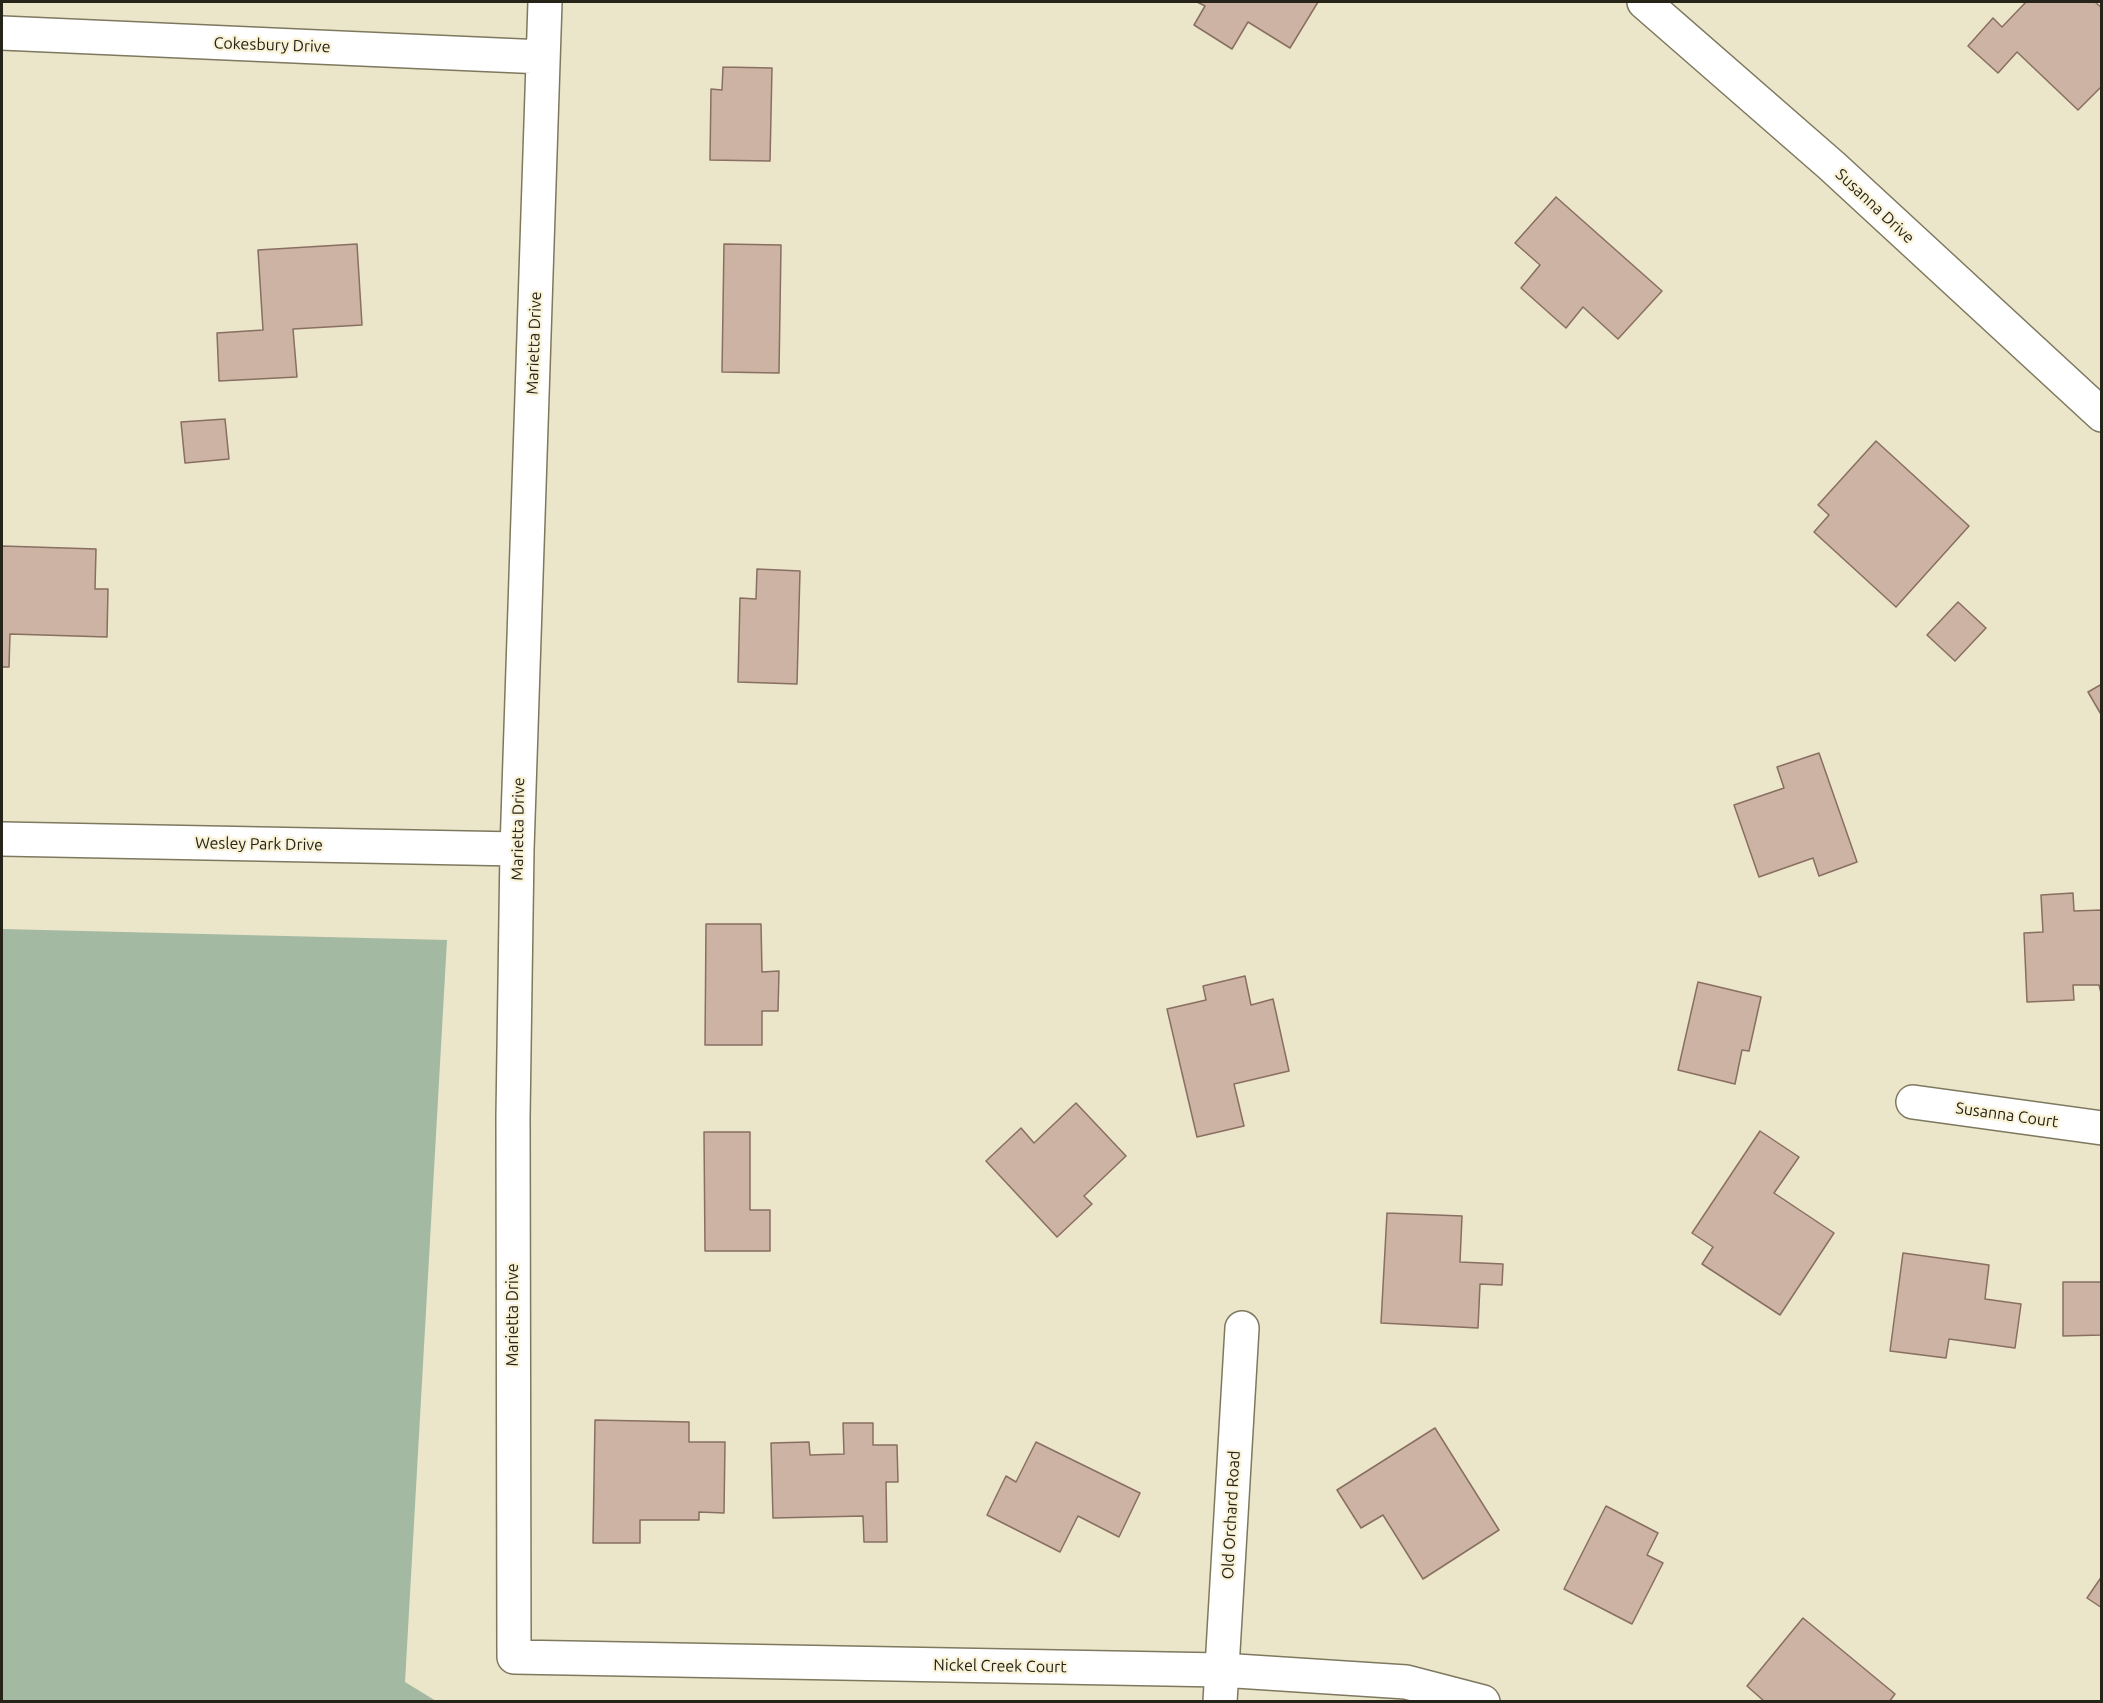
<!DOCTYPE html>
<style>
body{margin:0}
#map{position:relative;width:2103px;height:1703px;overflow:hidden;background:#ebe5c9;font-family:Ubuntu,sans-serif}
canvas{display:block}
.frame{position:absolute;inset:0;border:3px solid #262419;pointer-events:none}
</style>
<div id="map">
<canvas width="2103" height="1703"></canvas>
<div class="frame"></div>
</div>
<script>
const ctx = document.querySelector('canvas').getContext('2d');
ctx.lineJoin = 'round';
function paint(path, color) {
  ctx.fillStyle = color;
  ctx.fill(path, 'evenodd');
}
function shape(rows) {
  const path = new Path2D();
  for (const r of rows) {
    path.moveTo(r[0], r[1]);
    for (let i = 2; i < r.length; i += 2) path.lineTo(r[i], r[i + 1]);
  }
  return path;
}
function stroke(path, color, width, dash) {
  ctx.strokeStyle = color;
  ctx.lineWidth = width;
  ctx.lineCap = dash ? 'butt' : 'round';
  ctx.setLineDash(dash || []);
  ctx.stroke(path);
}
function drawText(font, color, halo, rows, align = 'center') {
  ctx.font = font + ' Ubuntu,sans-serif';
  ctx.lineWidth = 4.5;
  ctx.setLineDash([]);
  ctx.textBaseline = 'middle';
  ctx.strokeStyle = halo;
  ctx.fillStyle = color;
  for (const [text, x, y, turn = 0] of rows) {
    ctx.save();
    ctx.translate(x, y);
    ctx.rotate((+turn || 0) * Math.PI / 180);
    ctx.textAlign = isNaN(turn) ? turn : align;
    if (halo) ctx.strokeText(text, 0, 0);
    ctx.fillText(text, 0, 0);
    ctx.restore();
  }
}
paint(shape([
 [2,929,447,940,405,1682,436,1701,2,1701]
]), '#a3b9a2');
const building = shape([
 [1197,2,1318,2,1290,48,1248,22,1232,49,1194,25,1205,6,1197,2],
 [2026,2,2095,2,2102,8,2102,86,2078,110,2017,52,1998,73,1968,46,1993,18,2002,27,2026,2],
 [723,67,772,68,770,161,710,160,711,89,722,90,723,67],
 [1556,197,1662,291,1618,339,1583,307,1566,328,1521,288,1540,265,1515,243,1556,197],
 [357,244,362,325,293,329,297,377,219,381,217,333,263,330,258,250,357,244],
 [724,244,781,245,779,373,722,372,724,244],
 [225,419,229,459,185,463,181,422,225,419],
 [1876,441,1969,526,1896,607,1814,532,1829,515,1818,505,1876,441],
 [2,546,96,549,95,589,108,589,107,637,10,634,9,667,2,667,2,546],
 [757,569,800,571,797,684,738,682,740,598,756,599,757,569],
 [1958,602,1986,628,1955,661,1927,635,1958,602],
 [2102,684,2102,716,2088,692,2102,684],
 [1819,753,1857,862,1819,876,1813,858,1759,877,1734,805,1784,788,1777,767,1819,753],
 [2073,893,2074,911,2102,910,2102,997,2099,985,2073,985,2074,1000,2027,1002,2024,933,2043,932,2041,895,2073,893],
 [706,924,761,924,762,972,779,971,778,1011,762,1011,762,1045,705,1045,706,924],
 [1245,976,1251,1005,1273,999,1289,1071,1234,1084,1244,1126,1197,1137,1167,1009,1206,1000,1203,986,1245,976],
 [1698,982,1761,997,1749,1051,1742,1050,1735,1084,1678,1070,1698,982],
 [1076,1103,1126,1156,1084,1196,1092,1204,1057,1237,986,1161,1021,1128,1034,1143,1076,1103],
 [1760,1131,1799,1157,1774,1193,1834,1233,1780,1315,1702,1264,1713,1247,1692,1233,1760,1131],
 [704,1132,750,1132,750,1210,770,1210,770,1251,705,1251,704,1132],
 [1387,1213,1462,1216,1460,1262,1503,1264,1502,1285,1480,1284,1478,1328,1381,1323,1387,1213],
 [1903,1253,1989,1265,1985,1299,2021,1304,2015,1348,1949,1339,1946,1358,1890,1351,1903,1253],
 [2063,1282,2102,1282,2102,1335,2063,1336,2063,1282],
 [595,1420,689,1422,689,1442,725,1442,724,1513,699,1512,699,1520,640,1520,640,1543,593,1543,595,1420],
 [843,1423,873,1423,873,1445,897,1445,898,1482,886,1482,887,1542,864,1542,863,1516,773,1518,771,1443,809,1442,810,1455,844,1454,843,1423],
 [1435,1428,1499,1530,1423,1579,1383,1515,1361,1528,1337,1490,1435,1428],
 [1036,1442,1140,1493,1119,1537,1078,1516,1060,1552,987,1515,1006,1476,1016,1482,1036,1442],
 [1606,1506,1658,1533,1647,1555,1663,1563,1632,1624,1564,1589,1606,1506],
 [2102,1576,2102,1608,2087,1598,2102,1576],
 [1803,1618,1895,1694,1889,1702,1765,1702,1747,1686,1803,1618]
]);
paint(building, '#cdb3a3');
stroke(building, '#886f61', 1.5);
const minor = shape([
 [545,2,517,849,513,1117,514,1657,1221,1670,1406,1682,1483,1702],
 [1644,2,1832,166,2102,415],
 [2,33,543,57],
 [2,839,517,849],
 [1913,1102,2102,1128],
 [1220,1702,1242,1328]
]);
stroke(minor, '#7e785f', 36);
stroke(minor, '#fff', 33);
drawText('16px', '#262419', '#f9f2d6', [
 ["Cokesbury Drive",272,45,2],
 ["Susanna Drive",1875,206,43],
 ["Marietta Drive",534,343,-88],
 ["Marietta Drive",518,829,-89],
 ["Wesley Park Drive",259,844,1],
 ["Susanna Court",2007,1115,8],
 ["Marietta Drive",513,1315,-90],
 ["Old Orchard Road",1231,1515,-87],
 ["Nickel Creek Court",1000,1666,1]
]);
</script>
